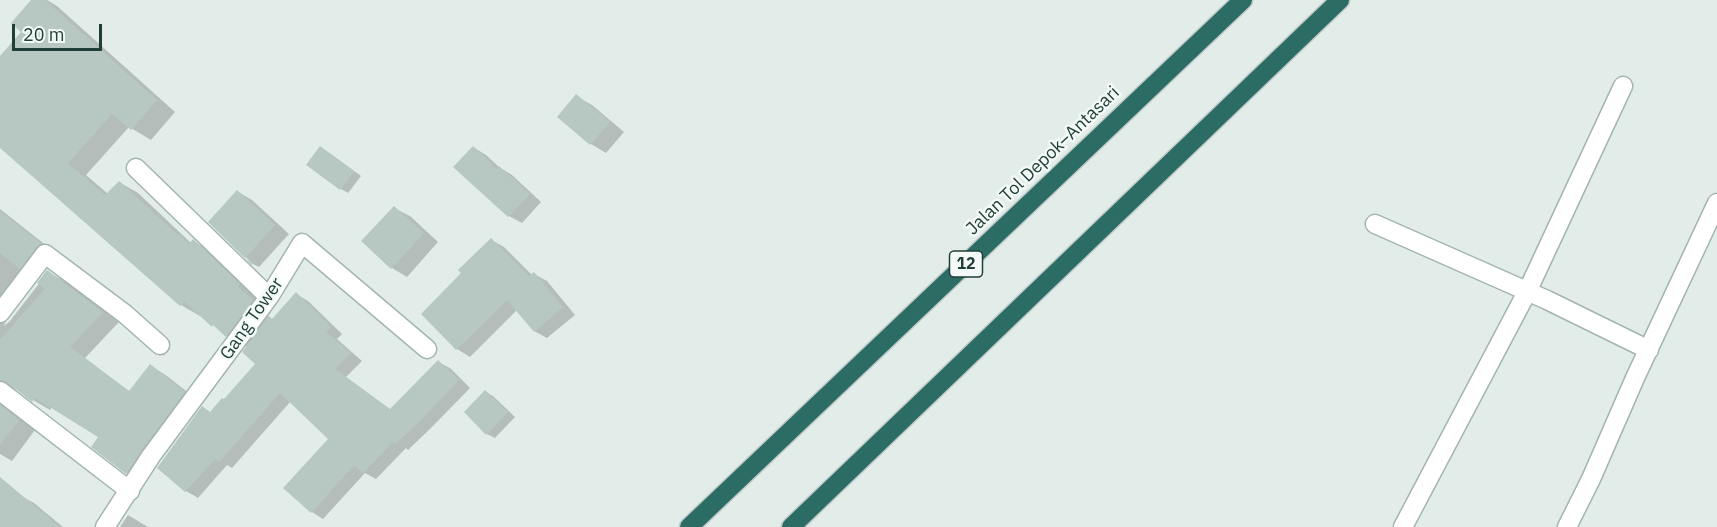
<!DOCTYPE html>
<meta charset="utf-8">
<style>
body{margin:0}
#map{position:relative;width:1717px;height:527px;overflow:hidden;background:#e2ede9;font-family:"IBM Plex Sans",sans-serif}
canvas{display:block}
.scale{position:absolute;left:12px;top:24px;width:90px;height:27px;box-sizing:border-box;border:3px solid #213f39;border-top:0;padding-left:8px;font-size:18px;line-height:21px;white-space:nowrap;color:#213f39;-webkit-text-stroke:4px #f3f9f6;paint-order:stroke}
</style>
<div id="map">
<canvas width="1717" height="527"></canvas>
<div class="scale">20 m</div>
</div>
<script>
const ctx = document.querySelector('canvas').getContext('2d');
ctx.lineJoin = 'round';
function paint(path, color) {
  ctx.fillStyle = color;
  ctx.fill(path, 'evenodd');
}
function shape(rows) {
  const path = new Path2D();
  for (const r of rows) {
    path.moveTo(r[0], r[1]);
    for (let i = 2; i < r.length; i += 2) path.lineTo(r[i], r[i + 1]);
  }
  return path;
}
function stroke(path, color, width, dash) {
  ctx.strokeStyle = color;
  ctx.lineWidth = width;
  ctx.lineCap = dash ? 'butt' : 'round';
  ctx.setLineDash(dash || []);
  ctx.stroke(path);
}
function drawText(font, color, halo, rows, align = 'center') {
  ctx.font = font + ' "IBM Plex Sans",sans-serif';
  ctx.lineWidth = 5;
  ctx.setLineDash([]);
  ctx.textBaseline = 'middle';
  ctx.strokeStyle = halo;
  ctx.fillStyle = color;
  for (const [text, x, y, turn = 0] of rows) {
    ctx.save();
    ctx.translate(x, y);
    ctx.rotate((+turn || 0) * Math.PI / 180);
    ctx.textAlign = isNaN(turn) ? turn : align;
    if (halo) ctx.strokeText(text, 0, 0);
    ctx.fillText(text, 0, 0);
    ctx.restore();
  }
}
paint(shape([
 [33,0,47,0,57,6,175,112,151,140,129,127,86,175,108,194,119,182,138,193,191,243,193,241,212,252,258,296,257,299,271,312,268,316,273,320,296,294,308,301,342,334,337,339,362,361,346,377,391,410,438,362,450,368,470,388,432,427,408,450,406,448,376,479,365,473,323,519,312,512,330,439,291,401,232,468,227,465,198,498,186,491,159,468,203,408,211,413,225,401,257,364,247,347,226,335,201,315,200,316,181,305,0,146,0,58,24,32],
 [576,96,592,105,624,132,606,153,591,144,559,117],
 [473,147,486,155,499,167,512,175,541,202,522,223,509,216,455,167],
 [328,152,361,176,348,193,341,189],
 [238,192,252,200,289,234,259,267,253,264,210,222],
 [394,208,410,216,438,242,407,277,392,268],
 [0,209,57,254,8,316,4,326,10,321,48,272,64,281,119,322,85,358,130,392,151,366,167,376,200,402,159,459,143,482,127,473,100,437,52,407,50,410,33,400,18,389,12,390,6,407,35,430,12,461,0,454],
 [491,240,504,247,532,275,534,274,547,281,575,315,547,338,534,331,517,310,470,357,457,349,423,314,463,273],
 [486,392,493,396,515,417,495,438,487,434,466,412],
 [19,495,34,503,63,527,2,527,0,517],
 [128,515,148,527,120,527]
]), '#0003');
paint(shape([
 [31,0,45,0,157,100,131,130,112,114,68,163,105,195,119,181,178,235,179,234,189,244,193,239,240,284,238,287,253,300,226,337,213,325,212,327,185,302,180,306,0,148,0,56,21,32,11,23],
 [576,94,610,122,590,145,557,117],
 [320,146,354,171,340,190,306,165],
 [473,146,497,169,499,166,530,194,508,217,453,167],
 [237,190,275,225,245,258,253,263,252,265,208,222],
 [394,206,424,233,391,269,361,241],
 [0,211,41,243,36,247,20,269,0,253],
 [491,238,529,276,534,272,563,307,534,332,507,300,456,350,421,314,461,273,458,270],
 [47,270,103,312,70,347,129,391,150,364,185,392,142,449,126,474,91,447,98,437,35,398,32,402,7,382,0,380,0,340,45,289,37,283],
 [296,292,331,327,326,332,351,353,335,369,390,409,438,360,459,380,420,421,395,444,393,442,363,473,354,465,311,513,283,488,328,439,280,393,219,462,215,459,185,492,157,468,202,406,210,412,222,398,224,399,255,364,242,352,269,316,272,319],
 [485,390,508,412,486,435,464,412],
 [0,405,19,420,0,445],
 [0,477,60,527,0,527]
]), '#b7c8c2');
const minor = shape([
 [136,168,269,297],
 [1375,224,1547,300,1649,350],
 [0,313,45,254,125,314,160,345],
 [0,391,130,491],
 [105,527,151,456,269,297,302,243,427,349],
 [1403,527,1527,292,1623,86],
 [1567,527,1591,479,1635,378,1717,203]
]);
const motorway = shape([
 [689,527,1243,0],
 [791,527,1340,0]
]);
stroke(minor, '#a4b5b1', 21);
stroke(motorway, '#c1c9c8', 21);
stroke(minor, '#fff', 18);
stroke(motorway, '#2b6d64', 18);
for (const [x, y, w] of [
 [966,264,33]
]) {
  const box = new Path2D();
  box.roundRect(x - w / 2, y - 13, w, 26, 4.5);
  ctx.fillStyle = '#f3f9f6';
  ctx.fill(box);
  stroke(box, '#213f39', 1.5);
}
drawText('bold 16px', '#213f39', null, [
 ["12",966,264]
]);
drawText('18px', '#213f39', '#f3f9f6', [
 ["Jalan Tol Depok–Antasari",1043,161,-44],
 ["Gang Tower",252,319,-55]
]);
</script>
